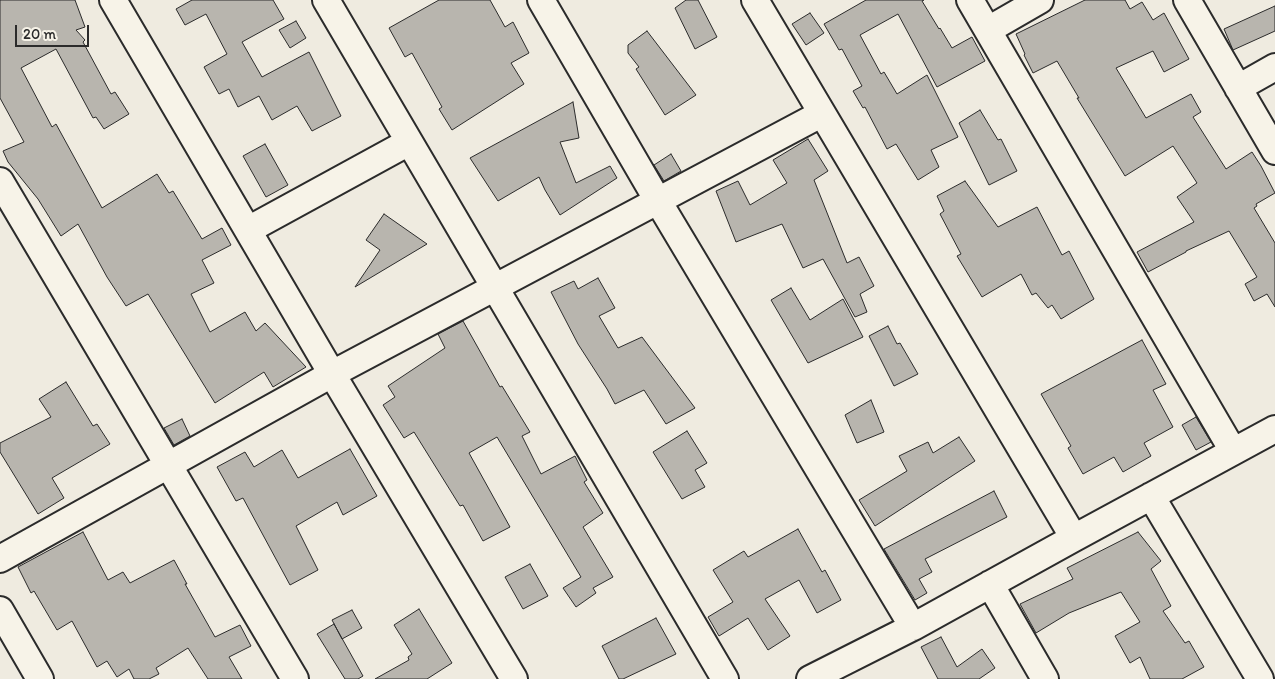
<!DOCTYPE html>
<style>
body{margin:0}
#map{position:relative;width:1275px;height:679px;overflow:hidden;background:#efebe0;font-family:Itim,sans-serif}
canvas{display:block}
.scale{position:absolute;left:15px;top:25px;width:74px;height:22px;box-sizing:border-box;border:2px solid #2b2b2b;border-top:0;padding-left:6px;font-size:15px;line-height:18px;white-space:nowrap;color:#2b2b2b;-webkit-text-stroke:4px #f7f3e8;paint-order:stroke}
</style>
<div id="map">
<canvas width="1275" height="679"></canvas>
<div class="scale">20 m</div>
</div>
<script>
const ctx = document.querySelector('canvas').getContext('2d');
ctx.lineJoin = 'round';
function paint(path, color) {
  ctx.fillStyle = color;
  ctx.fill(path, 'evenodd');
}
function shape(rows) {
  const path = new Path2D();
  for (const r of rows) {
    path.moveTo(r[0], r[1]);
    for (let i = 2; i < r.length; i += 2) path.lineTo(r[i], r[i + 1]);
  }
  return path;
}
function stroke(path, color, width, dash) {
  ctx.strokeStyle = color;
  ctx.lineWidth = width;
  ctx.lineCap = dash ? 'butt' : 'round';
  ctx.setLineDash(dash || []);
  ctx.stroke(path);
}
const building = shape([
 [0,0,75,0,85,27,76,30,85,40,83,42,111,94,115,92,129,114,104,129,96,117,93,118,56,49,21,68,52,127,56,124,102,208,157,174,169,193,173,191,202,239,222,228,231,245,202,260,214,283,191,294,210,332,245,312,256,331,265,323,306,367,273,387,264,372,215,403,148,294,126,306,107,277,78,224,61,236,38,199,8,162,3,151,24,142,0,98,0,0],
 [192,0,273,0,284,19,242,42,262,77,309,52,341,116,312,131,297,106,272,120,259,96,238,107,229,89,219,94,204,67,227,54,206,14,185,25,176,9,192,0],
 [439,0,490,0,505,27,513,22,529,53,511,63,524,84,452,130,439,109,442,107,412,53,405,57,389,28,439,0],
 [686,0,698,0,717,37,695,49,675,8,686,0],
 [866,0,924,0,922,1,939,29,940,28,952,48,972,37,985,61,937,87,898,14,860,35,881,74,884,72,897,94,927,75,958,137,931,150,939,167,918,180,896,144,887,149,865,107,863,108,853,91,862,86,842,49,839,50,824,24,866,0],
 [1085,0,1125,0,1130,9,1142,2,1153,20,1164,13,1189,59,1164,72,1153,51,1116,68,1146,118,1191,94,1201,112,1193,117,1226,169,1252,152,1261,166,1275,193,1256,204,1257,206,1254,208,1275,243,1275,307,1267,294,1254,301,1245,284,1257,277,1229,231,1186,251,1186,252,1148,272,1137,252,1194,222,1177,197,1197,183,1173,146,1125,176,1077,98,1079,98,1057,61,1033,73,1024,55,1025,54,1016,34,1085,0],
 [1275,6,1275,31,1233,50,1224,29,1275,6],
 [810,13,824,33,806,45,792,24,810,13],
 [296,21,306,38,290,48,279,30,296,21],
 [647,31,696,95,665,115,636,69,639,67,628,53,628,45,647,31],
 [573,102,579,138,560,142,576,183,610,166,617,178,560,215,545,190,539,177,498,201,470,158,573,102],
 [980,110,998,140,1001,139,1017,171,989,185,959,123,980,110],
 [808,139,828,171,814,180,847,263,859,257,874,286,860,294,867,312,855,317,823,259,803,268,782,224,736,242,716,191,738,181,750,205,787,183,773,160,808,139],
 [265,144,288,185,266,197,243,156,265,144],
 [671,154,681,171,664,181,654,165,671,154],
 [965,181,998,227,1037,207,1062,255,1069,251,1094,299,1061,319,1052,305,1048,308,1036,293,1032,295,1021,274,982,297,957,256,961,254,940,214,944,211,937,196,965,181],
 [384,214,427,244,355,287,380,250,366,240,384,214],
 [598,278,615,308,599,316,618,348,642,337,695,408,666,424,644,390,615,404,607,389,578,344,551,292,574,281,578,289,598,278],
 [791,288,810,320,843,299,863,337,808,363,771,300,791,288],
 [463,321,500,387,502,386,530,432,522,436,541,474,575,456,587,480,584,482,603,513,583,527,613,577,593,588,596,593,576,607,563,588,581,577,497,437,469,453,510,527,483,541,463,505,460,506,414,432,404,438,383,405,395,397,388,386,445,348,438,334,463,321],
 [888,326,897,344,900,343,918,374,894,386,869,336,888,326],
 [1142,340,1166,384,1153,390,1173,427,1144,443,1151,456,1123,472,1114,457,1083,474,1068,448,1071,446,1041,394,1142,340],
 [66,382,93,426,97,424,110,444,52,478,64,498,38,514,0,452,0,443,51,417,39,399,66,382],
 [871,400,884,432,857,443,845,415,871,400],
 [1196,417,1211,442,1196,450,1182,425,1196,417],
 [182,419,190,436,174,445,164,428,182,419],
 [687,431,707,463,695,470,705,487,682,499,653,452,687,431],
 [959,437,975,461,875,526,859,500,907,471,899,456,928,442,933,453,959,437],
 [350,449,377,496,343,515,337,502,296,526,318,570,290,585,243,498,236,501,217,467,245,452,254,467,282,450,298,478,350,449],
 [994,491,1007,517,925,559,932,572,919,579,927,593,915,600,884,549,994,491],
 [798,529,822,572,825,570,841,600,817,613,799,580,765,599,790,636,768,650,748,618,719,636,708,617,733,602,713,570,744,551,748,557,798,529],
 [83,532,108,580,123,572,130,583,174,560,187,584,185,584,215,637,240,625,251,646,229,657,242,679,208,679,188,648,156,668,159,674,149,679,134,679,129,669,117,677,107,661,97,667,72,621,57,630,34,591,31,593,18,567,83,532],
 [1138,532,1161,561,1151,569,1171,606,1163,611,1185,643,1189,641,1204,667,1182,679,1150,679,1140,657,1130,663,1115,636,1140,622,1121,592,1069,613,1036,633,1020,604,1073,579,1067,568,1138,532],
 [530,564,548,596,523,609,505,577,530,564],
 [419,609,452,663,427,679,375,679,409,660,408,657,412,654,394,625,419,609],
 [352,610,362,628,342,639,332,620,352,610],
 [656,618,676,654,623,679,619,679,602,646,656,618],
 [334,624,363,676,358,679,345,679,317,634,334,624],
 [941,637,957,667,982,649,995,668,979,679,938,679,921,647,941,637]
]);
paint(building, '#b8b5ae');
stroke(building, '#2b2b2b', 1);
const street = shape([
 [113,0,332,374,514,679],
 [326,0,725,679],
 [541,0,658,201,913,627],
 [755,0,1074,538],
 [970,0,1233,451],
 [1187,0,1275,151],
 [988,30,1040,0],
 [1238,88,1275,67],
 [0,181,295,679],
 [248,230,409,142],
 [1151,496,1260,679],
 [0,559,332,374,821,114],
 [990,584,1045,679],
 [0,610,40,679],
 [810,679,913,627,1074,538,1275,429]
]);
stroke(street, '#2b2b2b', 30);
stroke(street, '#f7f3e8', 26);
</script>
